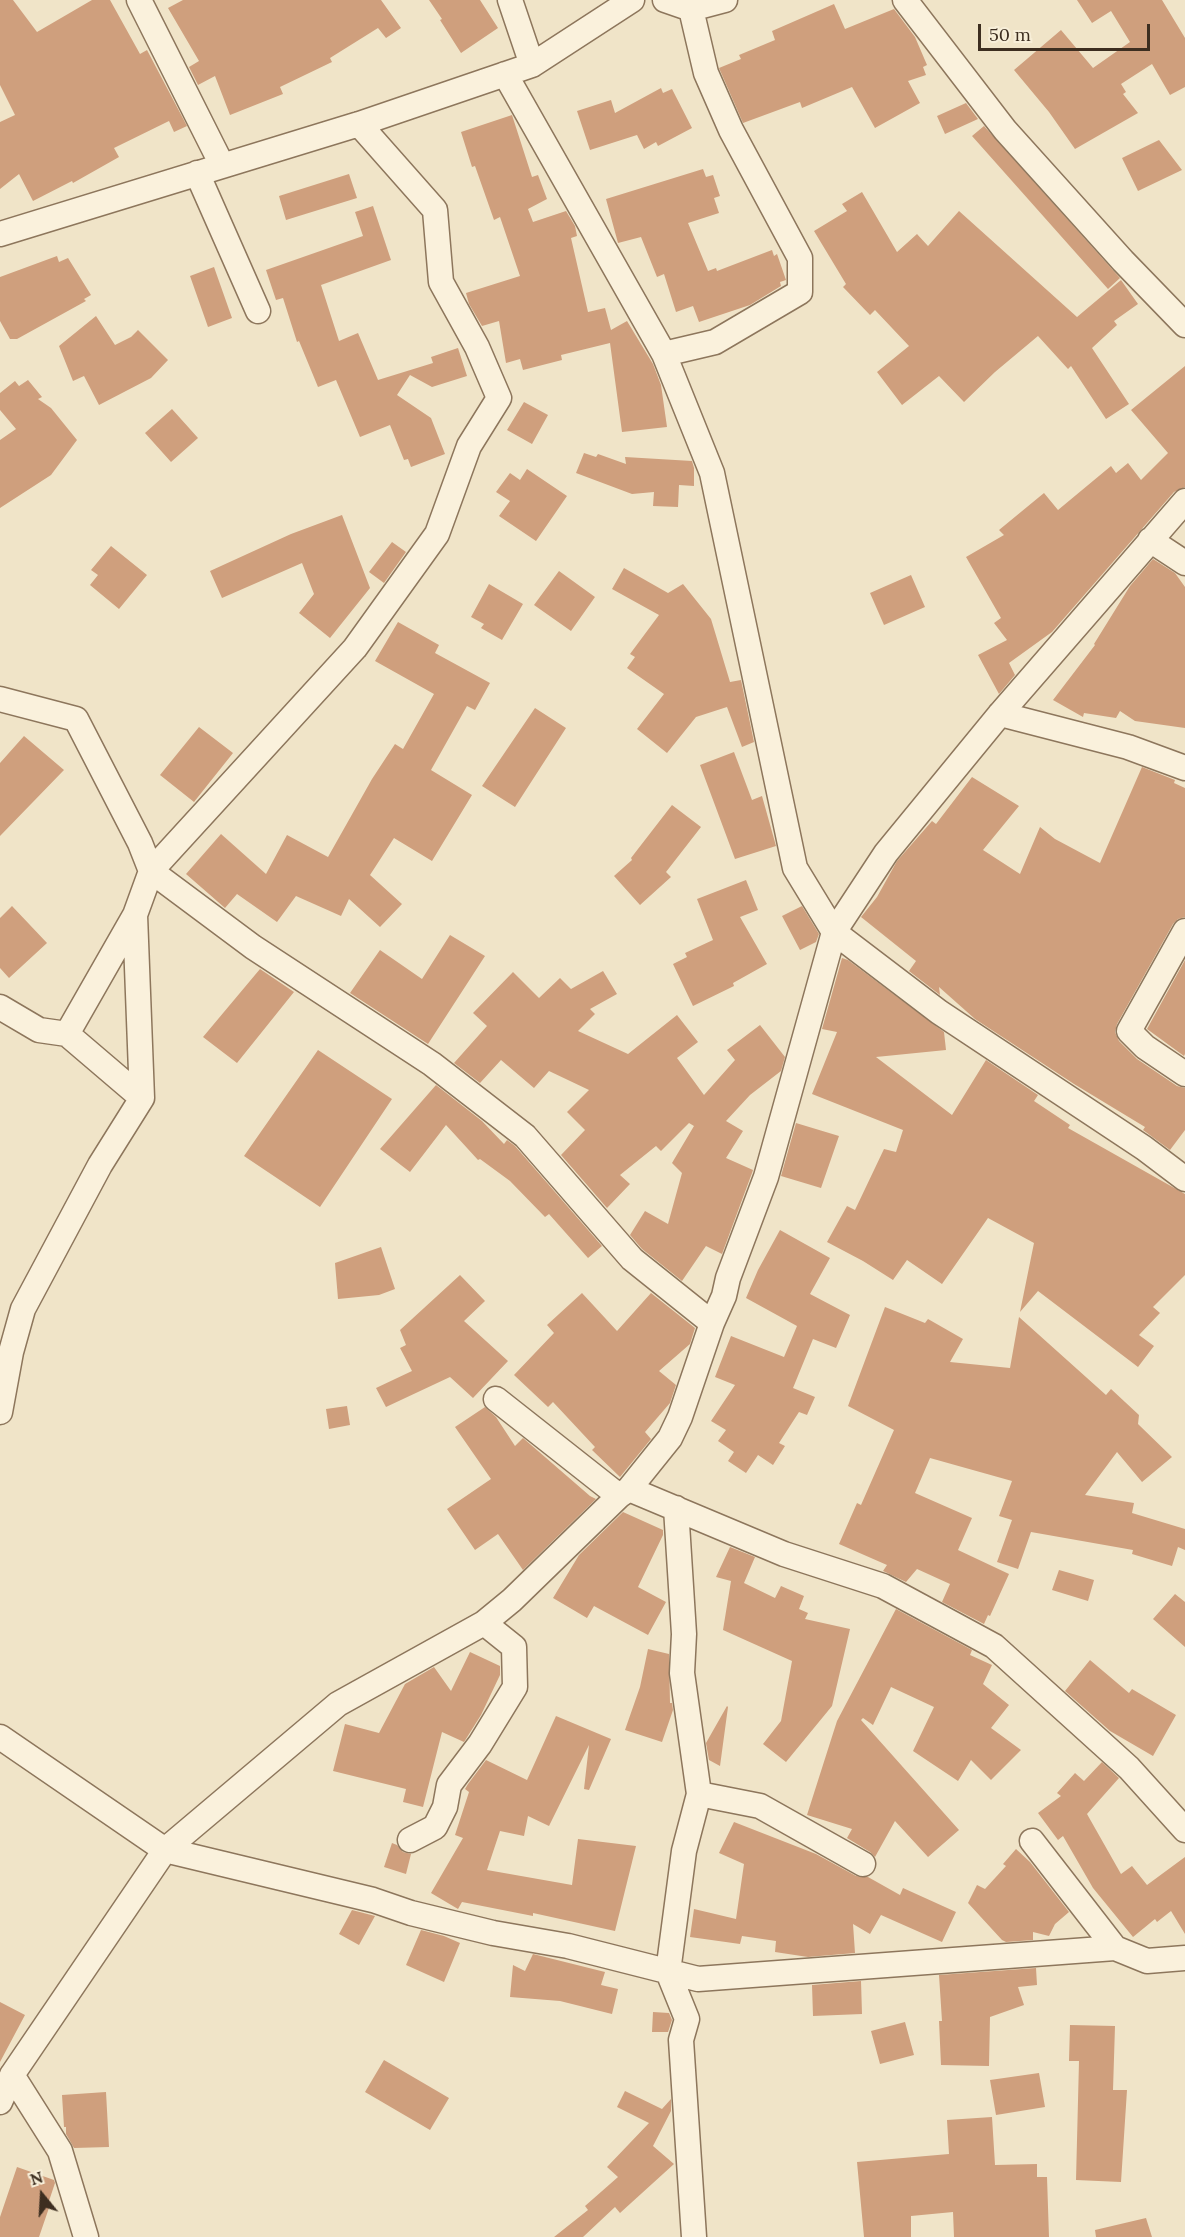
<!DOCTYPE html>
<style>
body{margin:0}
#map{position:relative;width:1185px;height:2237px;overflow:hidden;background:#f0e4c8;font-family:Lora,serif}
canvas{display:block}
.north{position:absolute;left:12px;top:2165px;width:60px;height:60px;-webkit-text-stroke:4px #f7eed8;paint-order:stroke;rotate:342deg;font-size:16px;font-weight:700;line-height:24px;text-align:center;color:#3d2e20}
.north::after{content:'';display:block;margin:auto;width:21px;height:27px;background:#3d2e20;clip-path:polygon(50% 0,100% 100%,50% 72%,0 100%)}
.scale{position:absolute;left:978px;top:24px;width:172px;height:27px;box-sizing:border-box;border:3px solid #3d2e20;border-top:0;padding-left:8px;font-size:18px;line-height:21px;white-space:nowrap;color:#3d2e20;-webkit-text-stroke:4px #f7eed8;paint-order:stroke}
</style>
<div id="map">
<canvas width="1185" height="2237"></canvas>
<div class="north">N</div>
<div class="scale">50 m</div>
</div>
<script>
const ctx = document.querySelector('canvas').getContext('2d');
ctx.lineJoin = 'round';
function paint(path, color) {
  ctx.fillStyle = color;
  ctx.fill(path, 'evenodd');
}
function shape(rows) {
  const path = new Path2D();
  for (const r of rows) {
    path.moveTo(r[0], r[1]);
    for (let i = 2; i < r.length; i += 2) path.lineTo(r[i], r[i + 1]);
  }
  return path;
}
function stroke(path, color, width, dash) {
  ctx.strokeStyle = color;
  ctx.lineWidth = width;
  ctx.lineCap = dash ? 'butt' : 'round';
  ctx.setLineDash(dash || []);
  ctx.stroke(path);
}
paint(shape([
 [0,0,13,0,37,32,92,0,110,0,140,54,147,50,187,126,174,132,169,121,114,148,119,157,73,183,72,181,33,201,19,174,0,189,0,122,15,115,0,85],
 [183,0,381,0,401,28,386,38,378,28,330,58,332,62,280,87,283,94,230,115,215,76,198,85,189,67,199,61,168,8],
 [429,0,480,0,498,28,461,53,440,20,442,19],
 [1077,0,1162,0,1185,38,1185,87,1170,95,1152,64,1121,84,1126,92,1123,94,1138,113,1075,149,1049,112,1014,70,1061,30,1093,68,1130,42,1111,11,1092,23],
 [834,4,845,29,894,9,915,37,927,65,923,67,926,75,908,81,920,103,875,128,852,87,802,108,800,102,743,123,719,68,741,59,739,55,775,40,772,31],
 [661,88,663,93,672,89,692,128,658,146,656,142,644,149,637,135,590,150,577,111,611,100,615,113],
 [966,103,978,119,945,134,937,116],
 [512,115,532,177,538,175,547,199,528,209,533,222,566,211,575,226,577,236,571,238,588,312,605,308,611,330,627,321,653,364,661,385,667,427,622,432,610,343,561,355,562,360,523,370,520,359,506,363,499,321,482,326,469,304,466,293,520,276,500,217,494,220,475,166,472,167,461,132],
 [984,126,1120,278,1108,289,972,136],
 [1159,140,1182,170,1138,191,1122,158],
 [703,169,706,177,713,175,720,196,714,198,719,213,688,223,708,271,716,268,717,271,772,250,774,256,777,254,786,280,780,282,781,286,750,305,699,322,693,306,676,312,664,274,657,277,641,237,618,243,606,199],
 [349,174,357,198,286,220,279,196],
 [862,192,897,252,917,234,928,246,959,211,1077,317,1121,280,1138,304,1114,321,1117,325,1092,348,1129,404,1106,419,1071,366,1068,369,1038,336,995,372,964,402,939,376,902,405,877,372,909,346,875,310,870,315,843,287,846,284,814,231,847,211,842,204],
 [373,206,391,260,321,285,339,341,358,333,378,380,433,363,431,357,458,348,467,376,432,387,410,375,397,395,431,418,445,454,411,467,408,459,404,460,390,425,360,437,336,380,318,387,299,341,297,342,283,298,276,300,266,270,363,236,355,212],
 [57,256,59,262,68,258,91,295,84,299,86,301,17,339,10,339,0,321,0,277],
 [214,267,232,318,208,327,190,276],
 [96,316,115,345,131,337,138,330,168,360,151,378,99,405,84,376,73,381,59,346],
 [1185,366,1185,487,1174,492,1052,632,1009,663,1015,675,999,694,978,655,1007,640,994,623,1001,618,966,557,1004,535,999,530,1044,493,1058,510,1111,466,1116,473,1128,463,1141,480,1168,453,1131,410],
 [28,380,42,397,38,399,51,408,77,440,51,475,0,508,0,440,16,429,0,410,0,393,15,381,19,386],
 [524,402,548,415,532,444,507,430],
 [172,409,198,438,171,462,145,433],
 [584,453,596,457,598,454,626,464,625,457,692,461,694,468,694,486,679,485,678,507,653,506,654,492,632,494,576,473],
 [527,469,567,496,536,541,499,516,510,501,496,492,510,473,520,480],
 [342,515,370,588,330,638,299,613,314,594,302,563,222,598,210,571,291,534],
 [392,542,406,552,384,583,369,572],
 [111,546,147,575,119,609,90,585,98,575,91,570],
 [1153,559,1175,573,1185,587,1185,728,1135,721,1120,711,1116,718,1084,713,1083,717,1053,700,1095,645,1094,644,1130,586],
 [624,568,668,593,683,584,711,619,730,682,741,680,754,742,742,747,727,707,696,717,667,753,637,729,664,694,627,668,635,657,630,654,659,615,612,589],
 [559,571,595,597,571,631,534,605],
 [911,575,925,607,884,625,870,593],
 [489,584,523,604,502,640,481,628,484,624,471,617],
 [398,622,439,645,435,653,490,683,475,710,467,706,431,770,472,795,432,861,394,838,370,875,402,904,380,927,349,899,341,916,296,896,277,922,237,894,225,908,186,874,221,834,266,874,287,835,328,857,372,779,395,744,403,749,434,694,375,661],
 [535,708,566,728,515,807,482,786],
 [199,727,233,753,194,802,160,775],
 [24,736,64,770,0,836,0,763],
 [734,752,752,800,762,796,776,846,735,859,700,765],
 [1142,767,1175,780,1174,783,1185,788,1185,917,1178,919,1173,924,1117,1024,1115,1032,1119,1041,1137,1059,1177,1086,1185,1088,1185,1130,1170,1150,1143,1130,1145,1127,1074,1084,975,1019,939,987,940,995,909,971,916,961,861,917,877,897,897,861,932,821,936,824,972,777,1019,806,983,850,1020,874,1040,827,1055,839,1100,863],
 [672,805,701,827,666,872,671,877,640,905,614,876,632,860,631,858],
 [746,880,758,910,740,917,767,964,733,983,734,986,693,1006,673,964,687,957,685,953,713,940,697,899],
 [12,906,47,943,9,978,0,968,0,918],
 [802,906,819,934,816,942,800,950,782,916],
 [450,935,485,956,428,1044,350,993,380,950,422,979],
 [842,958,848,960,944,1032,946,1050,876,1057,952,1115,986,1060,1038,1095,1034,1101,1070,1125,1068,1128,1185,1194,1185,1275,1153,1307,1160,1313,1139,1335,1154,1346,1138,1367,1038,1291,1020,1312,1034,1243,988,1218,942,1284,907,1260,893,1280,863,1261,827,1242,847,1206,855,1210,884,1149,896,1152,903,1130,812,1094,837,1032,822,1029],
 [1185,960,1185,1054,1184,1056,1147,1029],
 [260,969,294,992,237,1063,203,1037],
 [603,971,617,994,590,1009,595,1014,578,1031,628,1054,677,1015,698,1042,677,1058,704,1095,735,1060,727,1050,760,1025,785,1057,781,1071,750,1095,726,1121,743,1131,726,1158,753,1170,752,1173,722,1254,706,1246,682,1281,642,1249,630,1235,645,1211,668,1224,682,1173,672,1163,694,1126,689,1123,661,1151,656,1146,620,1175,630,1184,607,1208,561,1155,585,1130,567,1112,589,1090,549,1071,534,1088,501,1060,480,1083,454,1063,487,1026,473,1013,513,972,539,998,560,978,571,989],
 [318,1050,392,1099,320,1207,244,1156],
 [436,1085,482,1121,504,1144,507,1140,515,1146,602,1246,588,1258,549,1214,545,1217,510,1181,480,1159,478,1160,446,1125,410,1172,380,1149],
 [796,1123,839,1136,821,1188,781,1176],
 [780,1230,830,1258,810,1294,850,1315,836,1348,813,1339,793,1388,815,1397,807,1415,799,1412,779,1443,785,1446,773,1465,758,1455,746,1473,728,1461,734,1452,718,1441,726,1430,711,1421,735,1385,715,1377,731,1336,784,1357,797,1326,746,1298,758,1270],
 [381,1247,395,1289,379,1295,338,1299,335,1263],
 [460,1275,485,1301,464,1321,508,1361,473,1398,450,1377,386,1407,376,1388,412,1371,400,1348,406,1345,400,1330],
 [582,1293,617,1331,651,1293,695,1328,690,1344,659,1371,676,1385,670,1403,645,1432,651,1439,620,1477,592,1450,595,1447,553,1402,548,1407,514,1375,554,1333,547,1325],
 [885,1307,925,1323,928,1319,963,1339,950,1362,1010,1368,1019,1317,1106,1395,1111,1389,1139,1415,1138,1424,1172,1457,1142,1482,1117,1452,1085,1495,1134,1503,1132,1513,1185,1529,1185,1550,1178,1547,1172,1566,1132,1554,1133,1550,1031,1532,1018,1569,997,1562,1012,1520,999,1516,1012,1481,930,1458,915,1493,972,1518,958,1550,1009,1574,990,1616,988,1615,984,1624,942,1602,950,1584,917,1569,906,1582,883,1571,887,1565,839,1544,857,1503,861,1505,894,1430,848,1406],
 [347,1406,350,1425,329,1429,326,1409],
 [485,1407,496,1417,515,1446,523,1438,590,1496,596,1499,523,1570,498,1534,475,1550,447,1509,491,1479,455,1427],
 [623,1512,663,1530,663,1535,638,1587,666,1602,648,1635,594,1606,587,1618,553,1598,579,1555],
 [730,1547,755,1557,744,1583,775,1598,781,1586,804,1596,799,1609,808,1613,805,1619,850,1629,832,1706,786,1762,763,1744,781,1721,792,1661,723,1630,731,1581,716,1577],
 [1059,1570,1094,1580,1088,1601,1052,1590],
 [1175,1594,1185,1602,1185,1647,1153,1619],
 [896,1609,972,1650,970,1655,992,1665,983,1684,1009,1705,991,1728,1021,1750,991,1780,971,1760,958,1781,913,1751,934,1707,891,1687,873,1725,863,1718,861,1720,959,1830,928,1857,895,1821,875,1857,870,1852,847,1838,852,1829,807,1815,837,1721],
 [648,1649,669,1654,670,1703,672,1703,673,1710,662,1742,625,1730,640,1687],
 [470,1652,500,1666,500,1675,481,1715,464,1742,442,1732,423,1807,403,1802,406,1789,333,1771,345,1724,379,1733,405,1684,434,1667,451,1691],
 [1090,1660,1129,1693,1132,1689,1176,1715,1153,1756,1110,1731,1065,1691],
 [727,1706,728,1707,720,1766,709,1760,706,1743],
 [556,1716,611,1739,589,1790,584,1789,589,1745,549,1826,528,1816,524,1836,500,1831,487,1870,572,1885,578,1839,636,1846,615,1931,533,1913,533,1916,462,1902,458,1909,431,1893,463,1838,455,1835,469,1792,465,1789,468,1784,486,1760,527,1780],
 [1102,1762,1119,1778,1087,1814,1121,1874,1132,1866,1147,1885,1185,1857,1185,1934,1171,1911,1157,1922,1155,1919,1133,1937,1093,1888,1063,1836,1058,1840,1038,1813,1061,1796,1057,1793,1075,1773,1084,1781],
 [734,1822,816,1854,856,1876,868,1877,900,1895,903,1888,956,1912,942,1942,881,1915,870,1934,853,1924,855,1953,808,1957,775,1952,776,1941,742,1936,740,1944,690,1937,694,1909,736,1919,744,1864,719,1853],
 [392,1843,397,1845,403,1852,411,1854,406,1874,384,1867],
 [1016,1849,1030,1862,1069,1912,1055,1924,1049,1936,1033,1932,1033,1940,1006,1942,1002,1940,968,1903,977,1885,985,1889,1006,1866,1003,1864],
 [352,1910,375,1916,359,1945,339,1934],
 [421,1930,444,1936,460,1943,444,1982,406,1965],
 [533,1954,605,1972,601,1985,618,1989,612,2014,560,2001,510,1997,513,1965,525,1971],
 [1036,1968,1037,1985,1018,1987,1024,2005,990,2017,989,2066,941,2065,939,2021,942,2021,939,1975],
 [861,1981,862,2014,813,2016,812,1985],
 [0,2002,25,2015,0,2062],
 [653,2012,669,2013,672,2020,668,2032,652,2032],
 [905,2022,914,2055,880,2064,871,2031],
 [1070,2025,1115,2026,1113,2090,1127,2090,1121,2182,1076,2180,1079,2061,1069,2061],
 [384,2060,449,2098,430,2130,365,2092],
 [1039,2073,1045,2107,996,2115,990,2080],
 [625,2091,662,2109,671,2099,671,2111,653,2146,674,2164,620,2213,615,2207,583,2237,554,2237,588,2210,585,2206,618,2177,607,2167,649,2123,617,2107],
 [106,2092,109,2147,74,2148,66,2134,66,2127,64,2127,62,2095],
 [992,2117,995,2165,1037,2164,1037,2177,1047,2177,1049,2237,954,2237,953,2212,911,2216,911,2237,864,2237,857,2162,949,2154,947,2120],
 [17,2167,54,2180,55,2183,49,2201,51,2202,39,2237,0,2237,0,2217],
 [1146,2218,1152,2237,1096,2237,1095,2230]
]), '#cf9f7d');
const minor = shape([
 [139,0,222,165],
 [510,0,532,65],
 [665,0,691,9,725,0],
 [905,0,1005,130,1123,261,1185,325],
 [197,173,258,311],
 [0,234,359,124,532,65,632,0],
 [664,354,715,342,800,292,800,258,731,130,706,73,691,9],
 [1185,501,1000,714,886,853,834,932,939,1012,1144,1148,1185,1179],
 [1150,540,1185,563],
 [0,699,76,719,140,843,151,871,253,947,432,1064,525,1136,632,1259,712,1323],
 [1000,714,1128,747,1185,768],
 [1185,931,1129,1031,1145,1047,1185,1074],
 [0,1007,39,1030,67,1034,135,915],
 [67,1034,142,1098],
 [496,1399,619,1496],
 [0,1412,11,1352,23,1309,100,1165,142,1098,135,915,151,871,355,648,437,534,469,446,499,398,477,347,441,282,435,210,359,124],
 [629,1489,784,1554,883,1586,994,1646,1129,1768,1185,1830],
 [676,1508,684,1634,682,1673,699,1794,684,1851,668,1972,687,2019,681,2040,694,2237],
 [0,1737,165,1850,373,1900,411,1913,493,1933,568,1946,698,1979,1115,1948,1147,1961,1185,1958],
 [699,1794,760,1806,863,1864],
 [410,1840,435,1827,445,1807,449,1785,480,1744,515,1687,514,1647,484,1623],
 [1032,1841,1115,1948],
 [12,2075,60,2151,86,2237],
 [0,2102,12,2075,165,1850,338,1704,484,1623,512,1600,619,1496,629,1489,670,1438,680,1417,712,1323,724,1296,728,1278,766,1177,834,932,795,868,712,473,664,354,505,74]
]);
stroke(minor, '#8d765c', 27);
stroke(minor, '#faf1dc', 24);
</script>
